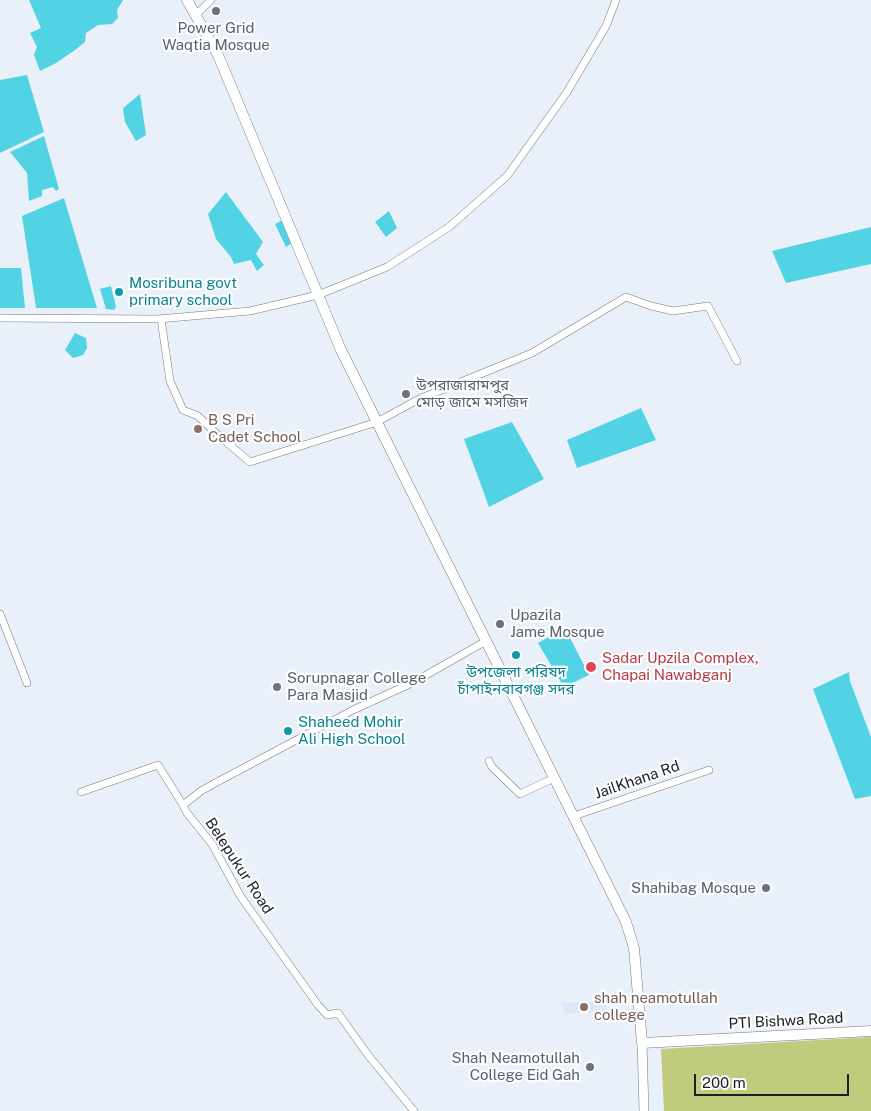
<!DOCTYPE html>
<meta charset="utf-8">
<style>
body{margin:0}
#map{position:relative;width:871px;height:1111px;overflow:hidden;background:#e9f0fa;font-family:"Public Sans",sans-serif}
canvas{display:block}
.scale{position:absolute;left:694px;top:1074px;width:155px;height:22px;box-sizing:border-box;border:2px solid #1c1e22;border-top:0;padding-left:6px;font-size:15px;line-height:18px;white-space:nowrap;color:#1c1e22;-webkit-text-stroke:4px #fbfdff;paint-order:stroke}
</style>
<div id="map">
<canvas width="871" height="1111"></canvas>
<div class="scale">200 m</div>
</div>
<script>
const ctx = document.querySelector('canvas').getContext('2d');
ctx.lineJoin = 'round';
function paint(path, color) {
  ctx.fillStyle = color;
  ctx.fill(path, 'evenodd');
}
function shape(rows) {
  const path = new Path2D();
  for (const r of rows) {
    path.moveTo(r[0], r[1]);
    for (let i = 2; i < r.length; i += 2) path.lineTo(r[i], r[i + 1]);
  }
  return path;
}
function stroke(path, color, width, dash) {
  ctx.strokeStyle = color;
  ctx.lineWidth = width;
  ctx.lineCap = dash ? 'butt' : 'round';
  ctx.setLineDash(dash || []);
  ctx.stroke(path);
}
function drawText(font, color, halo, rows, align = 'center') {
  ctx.font = font + ' "Public Sans","Noto Sans Bengali",sans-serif';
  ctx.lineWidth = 4.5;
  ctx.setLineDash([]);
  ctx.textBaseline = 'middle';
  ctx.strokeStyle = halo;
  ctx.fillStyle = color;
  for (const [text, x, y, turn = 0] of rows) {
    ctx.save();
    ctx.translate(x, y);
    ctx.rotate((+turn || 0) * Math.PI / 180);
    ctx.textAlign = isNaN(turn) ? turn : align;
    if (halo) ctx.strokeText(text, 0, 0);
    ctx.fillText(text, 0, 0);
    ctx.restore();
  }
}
paint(shape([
 [605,1002,606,1011,565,1013,562,1003]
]), '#dce7f8');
paint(shape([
 [871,1037,871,1111,664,1111,661,1049]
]), '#c0cb7e');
paint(shape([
 [29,0,123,0,117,10,118,18,112,24,98,25,86,33,85,42,75,50,56,63,40,71,34,55,37,47,30,33,41,28],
 [27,75,44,132,0,153,0,80],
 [140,94,146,135,136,141,125,122,123,108],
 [44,136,59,189,56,191,53,187,42,190,42,196,29,201,27,173,10,152],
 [226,192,263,242,256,254,264,265,257,271,251,260,234,264,231,257,216,239,208,214],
 [64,198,97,308,36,308,22,216],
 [389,211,397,228,386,237,375,222],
 [283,220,294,242,286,247,275,224],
 [871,227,871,264,786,283,772,251],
 [0,268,21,268,25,308,0,308],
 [111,286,116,307,114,310,106,309,100,289],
 [75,333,86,338,87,348,83,355,73,358,65,350],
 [641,408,656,440,577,468,567,440],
 [512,422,544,479,489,507,464,439],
 [565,628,589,675,564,687,538,643],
 [849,672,850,681,871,737,871,796,855,799,813,689]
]), '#52d3e4');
const minor = shape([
 [196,15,211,0],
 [0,318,158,319,250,311,318,295,387,267,449,227,507,176,567,92,606,26,616,0],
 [161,319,170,381,183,410,198,416,219,436,250,462,377,422,419,399,532,353,626,297,651,306,673,311,708,306,737,361],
 [0,614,27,683],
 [489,761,492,767,520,794,554,778],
 [81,792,158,765,183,805],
 [574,816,709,770],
 [414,1111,368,1055,338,1013,327,1015,318,1005,241,897,212,844,187,813,183,805,201,791,217,782,353,710,414,682,486,641]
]);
const major = shape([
 [642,1043,644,1111]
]);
const highway = shape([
 [187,0,218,55,341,350,626,922,634,948,642,1043,871,1031]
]);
stroke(minor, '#747a84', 8);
stroke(major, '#747a84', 10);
stroke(highway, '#747a84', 11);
stroke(minor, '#fff', 7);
stroke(major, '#fff', 9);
stroke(highway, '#fff', 10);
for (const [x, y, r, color] of [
 [216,11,5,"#6b7280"],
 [119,292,5,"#0f9aa8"],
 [406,394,5,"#6b7280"],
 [198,429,5,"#8d6e63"],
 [500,624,5,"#6b7280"],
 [516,655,5,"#0f9aa8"],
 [591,667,6,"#e0444e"],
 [277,687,5,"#6b7280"],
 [288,731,5,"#0f9aa8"],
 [766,888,5,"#6b7280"],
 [584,1007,5,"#8d6e63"],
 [590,1067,5,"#6b7280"]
]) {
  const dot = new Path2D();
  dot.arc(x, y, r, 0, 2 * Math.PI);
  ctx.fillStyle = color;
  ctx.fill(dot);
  stroke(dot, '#fbfdff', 2);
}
drawText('15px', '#5b616d', '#fbfdff', [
 ["Power Grid",216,28,"center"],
 ["Waqtia Mosque",216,45,"center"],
 ["উপরাজারামপুর",416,385],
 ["মোড় জামে মসজিদ",416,402],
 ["Upazila",510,615],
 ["Jame Mosque",510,632],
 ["Sorupnagar College",287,678],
 ["Para Masjid",287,695],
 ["Shahibag Mosque",756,888,"right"],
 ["Shah Neamotullah",580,1058,"right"],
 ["College Eid Gah",580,1075,"right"]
], 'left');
drawText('15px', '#0d838f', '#fbfdff', [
 ["Mosribuna govt",129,283],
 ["primary school",129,300],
 ["উপজেলা পরিষদ",516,672,"center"],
 ["চাঁপাইনবাবগঞ্জ সদর",516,689,"center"],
 ["Shaheed Mohir",298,722],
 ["Ali High School",298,739]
], 'left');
drawText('15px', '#785e54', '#fbfdff', [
 ["B S Pri",208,420],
 ["Cadet School",208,437],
 ["shah neamotullah",594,998],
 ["college",594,1015]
], 'left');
drawText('15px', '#be3a42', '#fbfdff', [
 ["Sadar Upzila Complex,",602,658],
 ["Chapai Nawabganj",602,675]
], 'left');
drawText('15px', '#1c1e22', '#fbfdff', [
 ["JailKhana Rd",637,780,-19],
 ["Belepukur Road",239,866,57],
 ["PTI Bishwa Road",786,1021,-3]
]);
</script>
